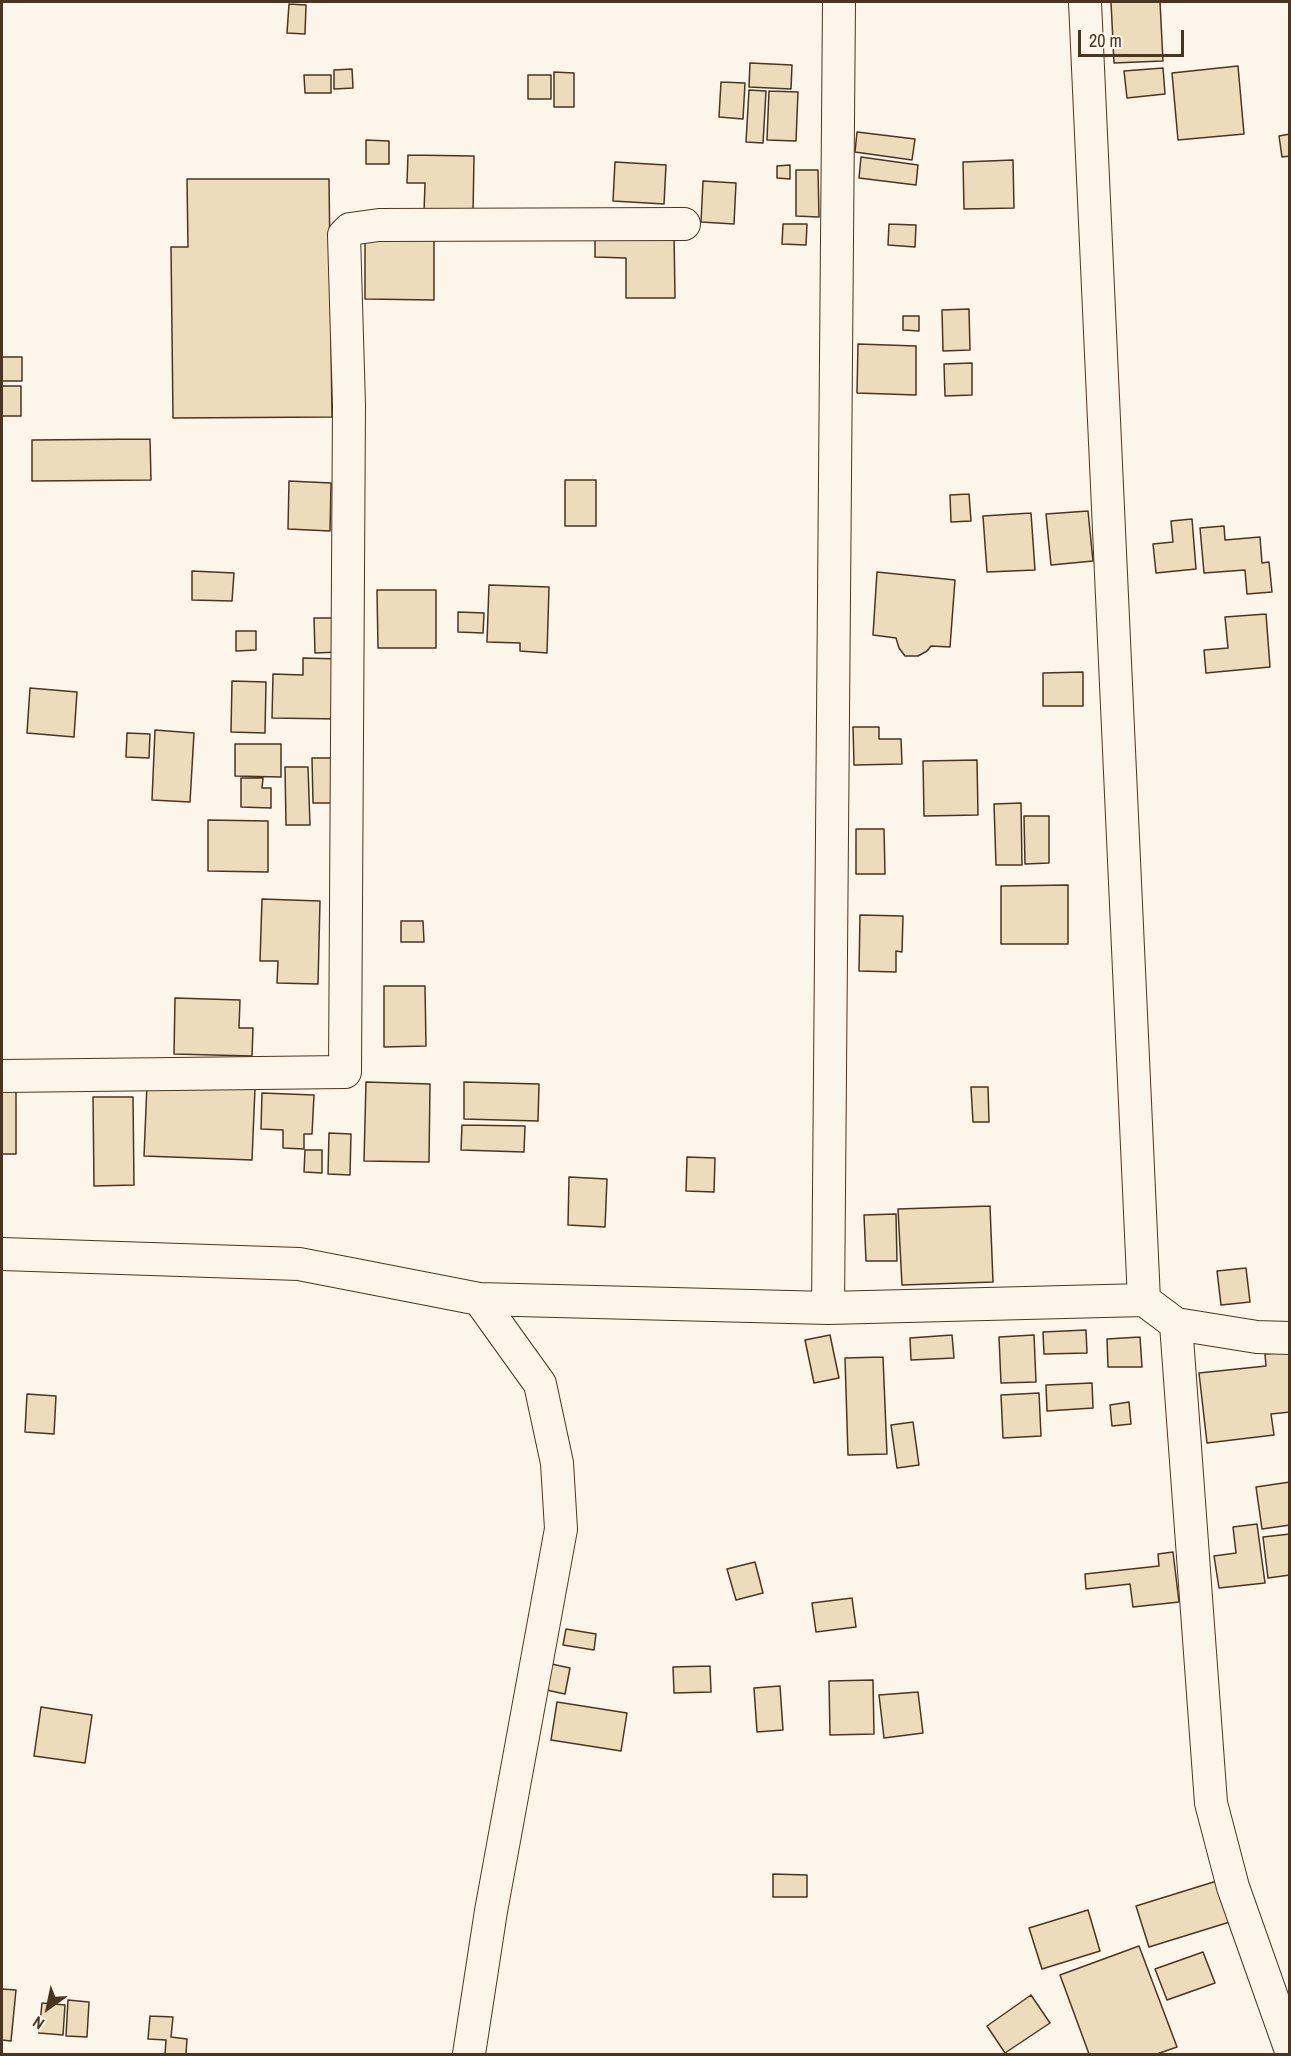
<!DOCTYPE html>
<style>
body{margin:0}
#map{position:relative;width:1291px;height:2056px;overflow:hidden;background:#fbf6e9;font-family:"Archivo Narrow",sans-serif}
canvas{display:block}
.frame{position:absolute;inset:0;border:3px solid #4a3520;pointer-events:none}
.north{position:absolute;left:18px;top:1978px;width:60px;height:60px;-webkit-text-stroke:4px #fbf6e9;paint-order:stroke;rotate:213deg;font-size:16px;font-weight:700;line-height:24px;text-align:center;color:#4a3520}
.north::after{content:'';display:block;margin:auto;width:21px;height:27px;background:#4a3520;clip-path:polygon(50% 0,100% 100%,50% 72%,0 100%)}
.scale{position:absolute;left:1078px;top:30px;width:106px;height:27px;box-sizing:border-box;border:3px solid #4a3520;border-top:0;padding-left:8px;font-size:18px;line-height:21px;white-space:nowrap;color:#4a3520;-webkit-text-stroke:4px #fbf6e9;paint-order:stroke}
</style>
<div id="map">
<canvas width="1291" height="2056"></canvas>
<div class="frame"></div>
<div class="north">N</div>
<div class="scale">20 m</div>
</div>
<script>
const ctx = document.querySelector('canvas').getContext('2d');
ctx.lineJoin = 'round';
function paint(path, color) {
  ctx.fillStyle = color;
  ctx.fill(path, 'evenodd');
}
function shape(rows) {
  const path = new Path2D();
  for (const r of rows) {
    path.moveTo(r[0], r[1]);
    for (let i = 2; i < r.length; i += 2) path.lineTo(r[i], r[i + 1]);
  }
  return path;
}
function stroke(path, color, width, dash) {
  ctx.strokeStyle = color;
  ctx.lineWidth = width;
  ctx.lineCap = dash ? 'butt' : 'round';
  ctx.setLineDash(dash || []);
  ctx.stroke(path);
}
const building = shape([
 [1111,2,1160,2,1163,61,1114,63,1111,2],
 [289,4,306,5,305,34,287,33,289,4],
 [750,63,792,65,791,89,749,87,750,63],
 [1238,66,1244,134,1178,140,1172,73,1238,66],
 [1163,68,1165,94,1127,98,1124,71,1163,68],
 [352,69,353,88,334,89,334,70,352,69],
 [554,72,574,73,574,107,554,107,554,72],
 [304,75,331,75,331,93,305,93,304,75],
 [528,75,551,75,551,99,528,99,528,75],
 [721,82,745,83,743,119,719,117,721,82],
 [749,90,766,91,763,143,746,142,749,90],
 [769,91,798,92,796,141,767,140,769,91],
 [857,132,915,139,912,160,855,152,857,132],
 [1290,134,1290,156,1282,157,1279,136,1290,134],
 [366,140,389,141,389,164,366,164,366,140],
 [408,155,474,156,473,214,424,213,425,183,407,183,408,155],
 [861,157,918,165,916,185,859,178,861,157],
 [1013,160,1014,208,964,209,963,162,1013,160],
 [615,162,666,165,664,204,613,201,615,162],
 [790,165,790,179,777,178,777,166,790,165],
 [796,170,818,170,819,217,796,216,796,170],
 [187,179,329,179,332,417,173,418,171,247,188,247,187,179],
 [703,181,736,183,734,224,701,222,703,181],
 [783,224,807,224,806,245,782,244,783,224],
 [889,224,916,225,915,247,888,245,889,224],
 [674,232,675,298,626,298,626,258,595,257,595,233,674,232],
 [365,238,434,238,434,300,365,299,365,238],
 [969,309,970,350,943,351,942,310,969,309],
 [903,316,919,316,919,331,903,330,903,316],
 [858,344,916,346,916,395,857,393,858,344],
 [2,357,22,357,22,381,2,381,2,357],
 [972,363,972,395,945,396,944,364,972,363],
 [2,386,21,386,21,416,2,416,2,386],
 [150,439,151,480,32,481,32,440,150,439],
 [565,480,596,480,596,526,565,526,565,480],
 [289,481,331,483,330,531,288,529,289,481],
 [969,494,971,521,951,522,950,495,969,494],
 [1088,511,1093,561,1051,565,1046,514,1088,511],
 [1031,513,1035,570,987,572,983,516,1031,513],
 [1192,519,1196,569,1156,573,1153,544,1173,542,1171,521,1192,519],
 [1224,526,1225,540,1260,537,1262,563,1269,562,1272,592,1247,594,1245,570,1204,573,1200,528,1224,526],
 [192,571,234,573,232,601,192,600,192,571],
 [877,572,955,580,950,647,931,646,927,651,918,656,905,656,899,648,896,638,873,635,877,572],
 [489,585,549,587,547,653,520,651,520,643,487,642,489,585],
 [377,590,436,590,436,648,378,648,377,590],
 [458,612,484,613,483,633,458,632,458,612],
 [1266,614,1270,667,1206,673,1204,650,1228,648,1225,617,1266,614],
 [314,618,338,618,339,652,315,653,314,618],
 [236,631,256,631,256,650,236,651,236,631],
 [303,658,340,659,339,719,272,718,273,674,303,675,303,658],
 [1083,672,1083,706,1043,706,1043,673,1083,672],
 [232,681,266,682,265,733,231,732,232,681],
 [30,688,77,692,74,737,27,733,30,688],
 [853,727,879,727,879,739,901,739,902,764,854,765,853,727],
 [155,730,194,733,190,802,152,800,155,730],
 [127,733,150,734,149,758,126,757,127,733],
 [235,744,281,744,281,777,235,776,235,744],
 [312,758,339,758,340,803,313,803,312,758],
 [977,760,978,815,924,816,923,761,977,760],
 [285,767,308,767,310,825,286,825,285,767],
 [241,778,263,778,262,788,271,788,271,808,241,807,241,778],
 [1021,803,1022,865,996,865,994,804,1021,803],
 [1024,816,1049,816,1049,863,1025,864,1024,816],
 [208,820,268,821,268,872,208,871,208,820],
 [856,829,884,829,885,874,856,874,856,829],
 [1068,885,1068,944,1001,944,1001,886,1068,885],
 [262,899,320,901,318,984,277,983,278,961,260,961,262,899],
 [860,915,903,916,902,952,896,951,896,972,859,971,860,915],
 [401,921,423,921,424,942,401,942,401,921],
 [384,986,425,986,426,1046,384,1047,384,986],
 [175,998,240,1000,239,1028,253,1028,252,1056,174,1054,175,998],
 [366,1082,430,1084,429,1162,364,1161,366,1082],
 [464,1082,539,1084,538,1121,464,1119,464,1082],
 [2,1084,16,1084,16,1154,2,1154,2,1084],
 [147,1084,255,1088,252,1160,144,1156,147,1084],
 [971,1087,988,1087,989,1122,973,1122,971,1087],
 [262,1093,314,1095,312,1134,304,1134,304,1149,283,1148,283,1130,261,1129,262,1093],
 [93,1097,133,1097,134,1185,94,1186,93,1097],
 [462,1125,525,1126,524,1152,461,1150,462,1125],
 [329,1133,351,1134,350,1175,328,1174,329,1133],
 [305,1150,322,1150,322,1173,304,1172,305,1150],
 [687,1157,715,1158,714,1192,686,1191,687,1157],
 [569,1177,607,1179,605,1227,568,1225,569,1177],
 [990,1206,993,1282,902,1285,898,1209,990,1206],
 [896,1214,897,1261,866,1261,864,1215,896,1214],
 [1246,1268,1250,1302,1221,1305,1217,1271,1246,1268],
 [1086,1330,1087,1353,1044,1354,1043,1332,1086,1330],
 [830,1335,839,1378,814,1383,805,1340,830,1335],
 [952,1335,954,1358,911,1360,910,1338,952,1335],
 [1034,1335,1036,1382,1001,1383,999,1337,1034,1335],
 [1140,1337,1142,1367,1108,1367,1107,1339,1140,1337],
 [1290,1352,1290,1412,1271,1414,1274,1435,1207,1443,1199,1373,1266,1366,1265,1354,1290,1352],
 [883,1357,887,1454,848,1455,845,1358,883,1357],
 [1092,1383,1093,1408,1047,1411,1046,1385,1092,1383],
 [1039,1393,1041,1436,1003,1438,1001,1395,1039,1393],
 [27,1394,56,1396,54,1434,25,1432,27,1394],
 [1129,1402,1131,1424,1112,1426,1110,1405,1129,1402],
 [913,1422,919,1465,897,1468,891,1425,913,1422],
 [1290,1482,1290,1525,1262,1529,1256,1487,1290,1482],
 [1257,1524,1265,1583,1219,1588,1214,1556,1236,1553,1233,1527,1257,1524],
 [1290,1534,1290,1575,1268,1578,1263,1537,1290,1534],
 [1173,1552,1179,1602,1133,1607,1130,1584,1086,1589,1085,1574,1159,1566,1158,1554,1173,1552],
 [755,1562,763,1593,736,1600,727,1569,755,1562],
 [852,1598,856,1627,816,1632,812,1603,852,1598],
 [566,1629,596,1634,594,1650,563,1645,566,1629],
 [547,1663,570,1668,565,1694,542,1689,547,1663],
 [710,1666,711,1692,674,1693,673,1667,710,1666],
 [873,1680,874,1734,830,1735,829,1681,873,1680],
 [780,1686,783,1730,757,1732,754,1688,780,1686],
 [918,1692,923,1733,884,1738,879,1695,918,1692],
 [557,1702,627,1713,621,1751,551,1740,557,1702],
 [41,1707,92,1715,85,1763,34,1756,41,1707],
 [773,1874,807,1875,807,1897,773,1897,773,1874],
 [1220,1880,1233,1921,1149,1947,1136,1906,1220,1880],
 [1088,1910,1100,1951,1042,1969,1029,1928,1088,1910],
 [1139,1946,1177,2047,1157,2054,1089,2054,1060,1975,1139,1946],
 [1203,1952,1215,1983,1167,2000,1155,1969,1203,1952],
 [2,1989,16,1990,11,2041,2,2040,2,1989],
 [1031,1995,1050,2023,1005,2053,987,2026,1031,1995],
 [68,2000,89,2002,87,2037,66,2036,68,2000],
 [42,2003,65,2005,63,2035,39,2033,42,2003],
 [150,2016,173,2017,171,2037,187,2039,186,2054,165,2054,166,2040,148,2039,150,2016]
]);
paint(building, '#ecdcbc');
stroke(building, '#4a3520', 1.5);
const street = shape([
 [1085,2,1144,1300],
 [2,1076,345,1072,349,405,344,235,350,229,379,225,684,224],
 [2,1254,299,1264,479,1299,828,1308,1144,1300,1176,1324,1257,1337,1290,1338],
 [828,1308,839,2],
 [1176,1324,1211,1803,1233,1887,1290,2048],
 [469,2054,491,1911,561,1529,557,1463,540,1384,479,1299]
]);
stroke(street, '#4a3520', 34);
stroke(street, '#fbf6e9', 32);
</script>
